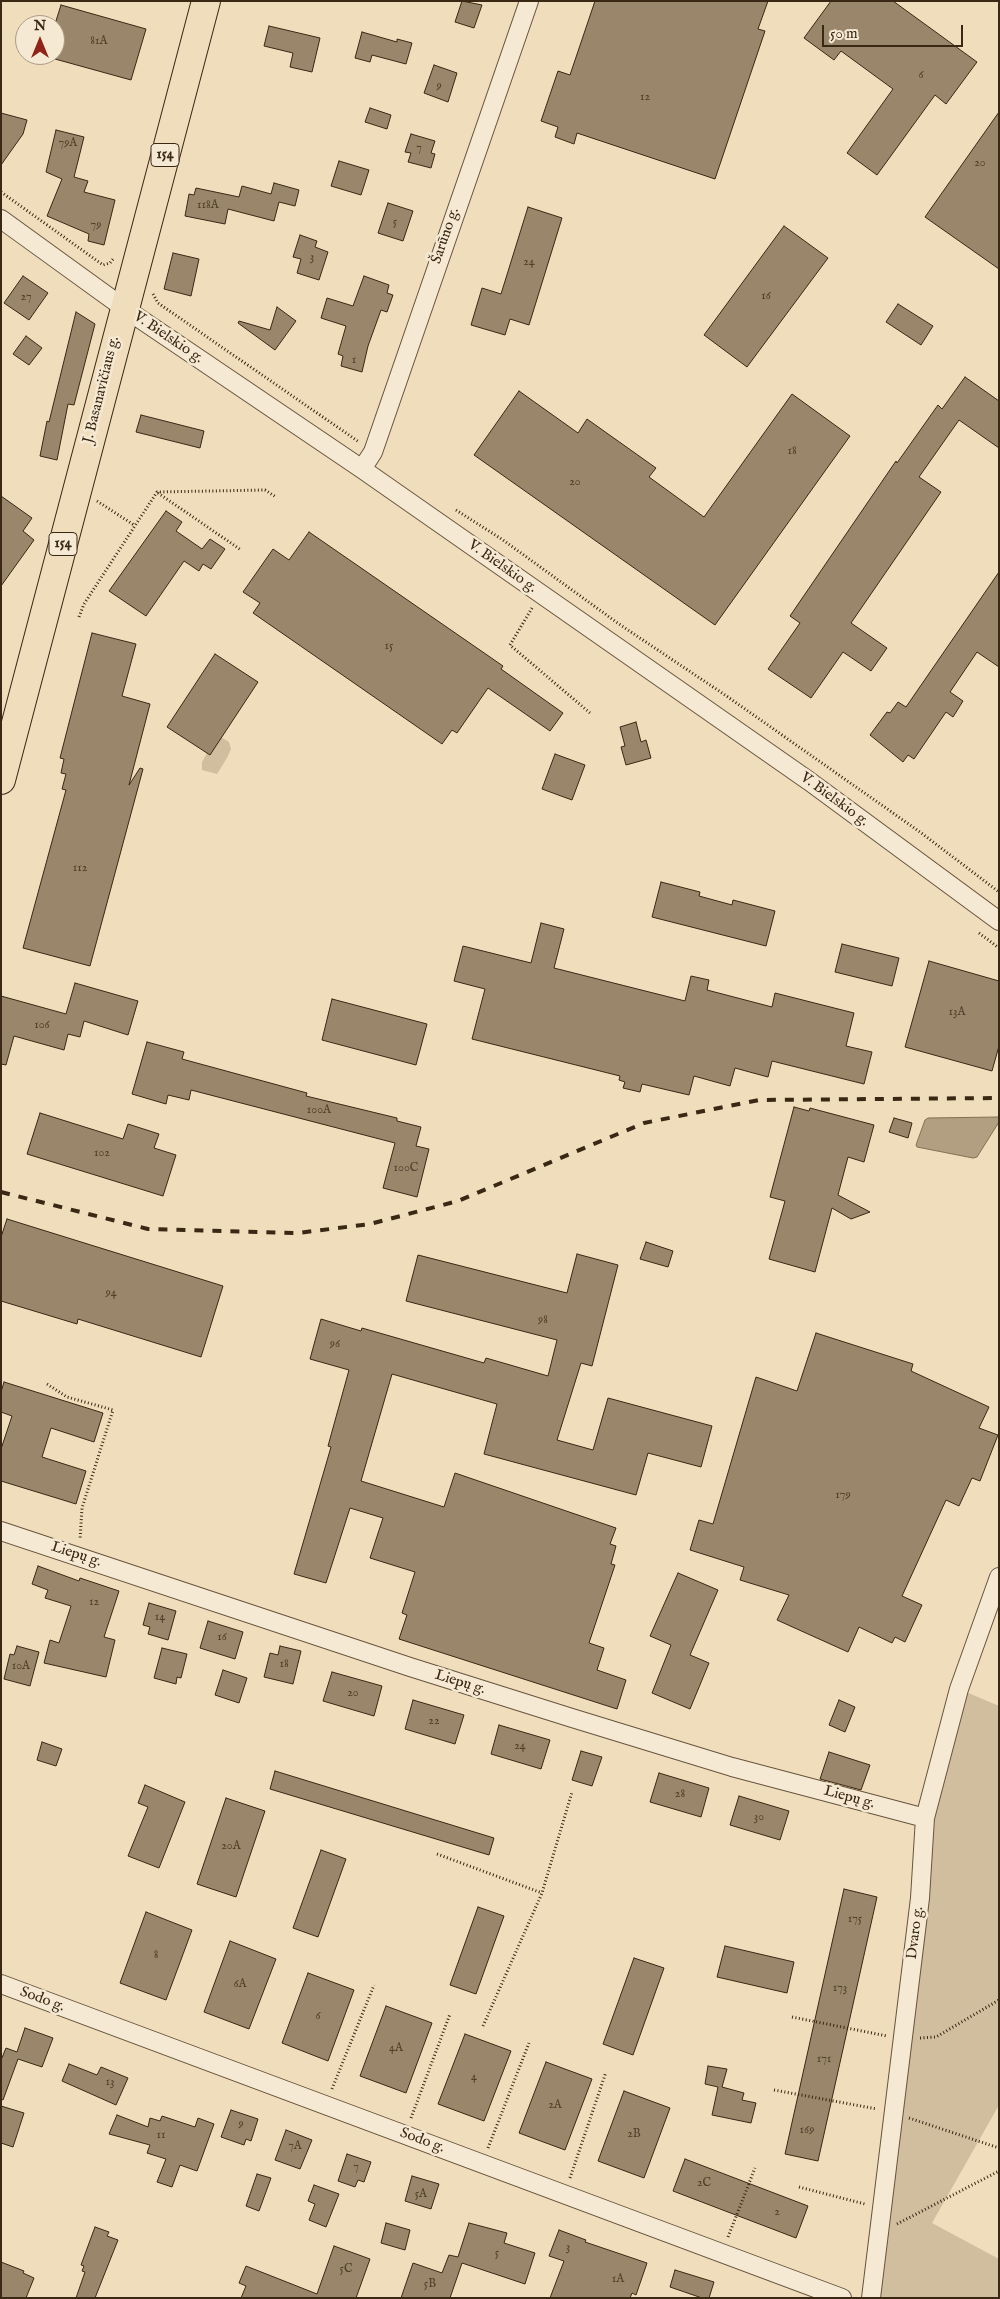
<!DOCTYPE html>
<meta charset="utf-8">
<style>
body{margin:0}
#map{position:relative;width:1000px;height:2299px;overflow:hidden;background:#f0ddbb;font-family:"IM FELL English",serif}
canvas{display:block}
.frame{position:absolute;inset:0;border:2px solid #3a2714;pointer-events:none}
.north{position:absolute;left:15px;top:15px;width:50px;height:50px;box-sizing:border-box;background:#f5e9d3;border:1px solid #aa9b87;border-radius:50%;rotate:0deg;font-size:14px;font-weight:700;line-height:20px;text-align:center;color:#3a2714}
.north::after{content:'';display:block;margin:auto;width:18px;height:22px;background:#8f2418;clip-path:polygon(50% 0,100% 100%,50% 72%,0 100%)}
.scale{position:absolute;left:822px;top:25px;width:141px;height:22px;box-sizing:border-box;border:2px solid #3a2714;border-top:0;padding-left:6px;font-size:15px;line-height:18px;white-space:nowrap;color:#3a2714;-webkit-text-stroke:4px #f5e9d3;paint-order:stroke}
</style>
<div id="map">
<canvas width="1000" height="2299"></canvas>
<div class="frame"></div>
<div class="north">N</div>
<div class="scale">50 m</div>
</div>
<script>
const ctx = document.querySelector('canvas').getContext('2d');
ctx.lineJoin = 'round';
function paint(path, color) {
  ctx.fillStyle = color;
  ctx.fill(path, 'evenodd');
}
function shape(rows) {
  const path = new Path2D();
  for (const r of rows) {
    path.moveTo(r[0], r[1]);
    for (let i = 2; i < r.length; i += 2) path.lineTo(r[i], r[i + 1]);
  }
  return path;
}
function stroke(path, color, width, dash) {
  ctx.strokeStyle = color;
  ctx.lineWidth = width;
  ctx.lineCap = dash ? 'butt' : 'round';
  ctx.setLineDash(dash || []);
  ctx.stroke(path);
}
function drawText(font, color, halo, rows, align = 'center') {
  ctx.font = font + ' "IM FELL English",serif';
  ctx.lineWidth = 5;
  ctx.setLineDash([]);
  ctx.textBaseline = 'middle';
  ctx.strokeStyle = halo;
  ctx.fillStyle = color;
  for (const [text, x, y, turn = 0] of rows) {
    ctx.save();
    ctx.translate(x, y);
    ctx.rotate((+turn || 0) * Math.PI / 180);
    ctx.textAlign = isNaN(turn) ? turn : align;
    if (halo) ctx.strokeText(text, 0, 0);
    ctx.fillText(text, 0, 0);
    ctx.restore();
  }
}
paint(shape([
 [221,737,229,742,231,749,227,758,217,774,202,770,202,762,207,753,210,755],
 [959,1689,999,1706,999,2105,932,2223,999,2259,999,2298,871,2298,925,1818]
]), '#d1be9f');
const water = shape([
 [999,1117,999,1122,977,1157,973,1158,917,1147,916,1145,925,1120,928,1118,999,1117]
]);
paint(water, '#b29f82');
stroke(water, '#826f56', 1);
const building = shape([
 [462,1,482,5,474,28,455,22,462,1],
 [595,1,768,1,758,29,765,31,715,179,577,133,574,144,555,137,558,127,541,121,558,71,570,75,595,1],
 [831,1,893,1,977,62,946,104,935,95,877,175,847,153,893,89,841,51,834,60,804,38,831,1],
 [61,5,146,29,131,80,55,59,55,24,61,5],
 [269,26,320,38,312,72,290,67,293,53,264,46,269,26],
 [362,32,397,42,397,39,412,43,406,64,372,55,370,62,355,58,362,32],
 [434,65,457,73,448,102,424,93,434,65],
 [370,108,391,115,387,129,365,122,370,108],
 [999,112,999,269,925,217,999,112],
 [1,113,27,120,23,134,1,165,1,113],
 [56,130,84,137,74,177,88,181,84,192,115,200,104,245,88,241,89,234,47,216,62,179,46,172,56,130],
 [411,134,435,141,431,153,435,154,431,168,408,162,411,153,405,152,411,134],
 [339,161,369,170,361,195,331,186,339,161],
 [274,183,299,190,295,206,279,202,274,221,228,209,225,224,185,216,189,194,194,195,196,188,239,197,242,186,271,194,274,183],
 [388,203,413,211,403,241,378,233,388,203],
 [528,207,562,218,529,325,510,319,505,335,471,325,482,288,501,294,528,207],
 [784,226,828,258,747,367,704,335,784,226],
 [300,235,317,241,315,247,328,252,319,280,297,273,301,259,293,257,300,235],
 [173,253,199,259,191,296,164,289,173,253],
 [23,276,48,293,29,320,4,303,23,276],
 [364,276,389,285,387,293,393,295,387,312,381,310,368,346,362,372,341,366,343,356,338,354,346,326,321,318,327,298,353,306,364,276],
 [898,304,933,326,921,345,886,322,898,304],
 [277,307,296,321,275,350,238,323,239,321,270,330,277,307],
 [76,312,95,324,74,405,68,404,57,460,40,456,47,421,49,422,76,312],
 [26,336,42,348,29,365,13,354,26,336],
 [965,377,999,401,999,448,959,420,919,477,941,492,851,623,887,648,871,671,843,652,811,698,768,669,800,623,790,616,896,461,897,463,938,405,942,409,965,377],
 [519,391,578,433,587,419,656,468,649,477,704,517,792,394,850,436,715,625,474,455,519,391],
 [141,415,204,431,200,448,136,432,141,415],
 [1,496,32,518,23,531,34,540,1,586,1,496],
 [166,511,182,522,176,531,202,549,210,539,225,549,211,569,203,564,199,571,184,561,146,616,109,591,166,511],
 [309,532,503,666,501,669,563,713,550,731,488,688,457,733,452,730,442,744,253,613,260,603,243,592,273,549,289,560,309,532],
 [999,572,999,667,977,652,950,692,963,701,953,717,946,712,914,759,908,755,903,762,870,735,887,712,890,713,898,702,906,707,999,572],
 [92,633,136,644,122,696,150,704,129,785,140,768,143,769,90,966,23,948,66,790,62,789,66,774,61,773,64,759,60,758,92,633],
 [215,654,258,682,210,755,167,727,215,654],
 [636,722,641,742,646,740,651,758,626,765,621,747,625,746,620,727,636,722],
 [555,754,585,765,572,800,542,789,555,754],
 [661,882,700,892,699,896,732,905,733,900,775,911,766,946,652,917,661,882],
 [541,923,564,929,554,968,685,1001,691,976,709,980,707,990,772,1007,775,993,854,1013,846,1046,872,1052,864,1084,772,1061,768,1077,735,1068,730,1086,694,1076,689,1095,642,1084,640,1092,623,1088,625,1082,619,1080,620,1076,472,1039,485,989,454,981,463,946,531,963,541,923],
 [842,944,899,958,892,986,835,972,842,944],
 [929,961,999,981,999,1046,992,1071,905,1047,929,961],
 [75,983,138,1001,128,1035,84,1021,80,1037,68,1034,64,1050,14,1036,6,1065,1,1064,1,996,66,1014,75,983],
 [332,999,427,1024,416,1065,322,1040,332,999],
 [147,1042,184,1052,182,1059,307,1093,306,1096,397,1118,397,1121,421,1127,416,1146,429,1149,417,1197,383,1188,395,1143,191,1090,189,1100,168,1095,166,1104,132,1094,147,1042],
 [794,1107,809,1111,810,1108,874,1125,864,1162,848,1157,838,1195,870,1212,851,1219,832,1208,815,1272,769,1259,785,1201,770,1197,794,1107],
 [40,1113,123,1139,128,1124,159,1134,154,1148,176,1155,163,1196,27,1154,40,1113],
 [894,1118,912,1123,908,1138,889,1132,894,1118],
 [7,1219,223,1286,201,1357,78,1319,77,1324,1,1301,1,1237,7,1219],
 [646,1242,673,1251,668,1267,640,1259,646,1242],
 [577,1254,618,1265,592,1366,581,1363,557,1440,593,1450,608,1398,712,1426,701,1467,648,1453,636,1495,484,1454,497,1404,392,1374,361,1481,444,1507,455,1473,616,1528,610,1544,616,1546,611,1564,615,1565,589,1643,604,1648,597,1670,626,1680,617,1709,399,1639,407,1615,402,1613,415,1572,370,1558,383,1518,350,1508,326,1583,294,1574,331,1447,328,1446,349,1370,310,1359,321,1319,361,1331,362,1328,484,1363,486,1358,548,1376,557,1340,406,1301,418,1255,567,1293,577,1254],
 [816,1333,913,1364,911,1371,989,1407,979,1428,998,1435,980,1481,972,1478,959,1506,946,1500,902,1596,922,1605,905,1642,895,1637,892,1643,859,1627,848,1652,777,1620,789,1595,740,1580,744,1567,690,1550,699,1520,713,1524,756,1377,797,1391,816,1333],
 [4,1382,103,1413,94,1442,51,1428,42,1457,86,1471,76,1504,1,1481,1,1449,12,1416,1,1412,1,1392,4,1382],
 [38,1566,79,1581,80,1578,119,1591,104,1637,115,1640,106,1677,44,1663,50,1640,59,1643,71,1606,45,1598,48,1590,32,1584,38,1566],
 [678,1573,718,1590,690,1655,709,1663,690,1709,652,1693,671,1645,650,1636,678,1573],
 [149,1603,176,1611,168,1640,148,1634,150,1627,143,1625,149,1603],
 [208,1621,243,1632,235,1659,200,1648,208,1621],
 [17,1646,39,1652,30,1686,4,1679,10,1654,14,1655,17,1646],
 [280,1646,301,1651,293,1684,264,1677,270,1653,278,1655,280,1646],
 [162,1648,187,1654,181,1678,177,1677,176,1684,154,1678,162,1648],
 [223,1670,247,1678,239,1703,215,1695,223,1670],
 [332,1672,382,1686,374,1716,323,1701,332,1672],
 [413,1700,464,1715,455,1744,405,1729,413,1700],
 [839,1700,855,1707,845,1732,829,1725,839,1700],
 [499,1725,550,1740,541,1769,491,1754,499,1725],
 [42,1742,62,1749,56,1766,37,1760,42,1742],
 [581,1751,602,1757,592,1786,572,1780,581,1751],
 [829,1752,870,1765,861,1790,820,1779,829,1752],
 [275,1771,494,1838,489,1855,270,1789,275,1771],
 [659,1773,709,1788,701,1817,650,1802,659,1773],
 [145,1785,185,1802,159,1868,128,1856,148,1807,138,1803,145,1785],
 [739,1796,789,1811,780,1840,730,1825,739,1796],
 [226,1798,265,1811,236,1897,197,1884,226,1798],
 [321,1850,346,1859,318,1937,293,1928,321,1850],
 [844,1889,877,1897,818,2161,785,2154,844,1889],
 [478,1907,504,1916,476,1994,450,1985,478,1907],
 [146,1912,192,1930,166,2000,120,1983,146,1912],
 [230,1941,276,1959,249,2029,204,2012,230,1941],
 [725,1946,794,1962,787,1993,717,1977,725,1946],
 [634,1958,664,1968,633,2055,603,2044,634,1958],
 [308,1973,354,1990,328,2061,282,2043,308,1973],
 [386,2006,432,2023,406,2093,360,2076,386,2006],
 [25,2028,53,2038,42,2067,18,2059,3,2100,1,2099,1,2060,6,2048,17,2052,25,2028],
 [465,2034,511,2051,484,2121,438,2104,465,2034],
 [546,2062,592,2079,565,2150,519,2133,546,2062],
 [69,2064,97,2075,101,2067,128,2078,116,2105,62,2081,69,2064],
 [708,2066,727,2069,722,2087,744,2093,742,2100,756,2103,751,2123,712,2115,718,2087,705,2084,708,2066],
 [624,2091,670,2108,644,2178,598,2161,624,2091],
 [1,2106,24,2113,13,2147,1,2143,1,2106],
 [231,2110,258,2119,251,2141,246,2139,244,2145,221,2137,231,2110],
 [117,2115,148,2127,150,2118,160,2121,162,2116,195,2127,198,2118,214,2124,197,2171,180,2165,172,2187,157,2182,166,2159,147,2153,150,2145,109,2134,117,2115],
 [286,2130,312,2140,300,2169,275,2160,286,2130],
 [347,2154,371,2162,364,2182,358,2180,355,2187,338,2181,347,2154],
 [685,2159,808,2206,796,2238,673,2191,685,2159],
 [257,2174,271,2178,259,2211,246,2206,257,2174],
 [412,2176,439,2184,431,2209,405,2201,412,2176],
 [314,2185,339,2194,326,2227,309,2220,315,2204,308,2201,314,2185],
 [386,2223,410,2230,405,2250,381,2243,386,2223],
 [469,2223,507,2233,504,2243,535,2253,525,2284,462,2263,450,2298,401,2298,413,2263,442,2273,449,2255,458,2257,469,2223],
 [95,2227,109,2232,107,2236,118,2240,95,2298,76,2298,85,2272,82,2271,84,2266,81,2265,95,2227],
 [559,2230,586,2240,585,2242,647,2263,636,2295,632,2293,630,2298,550,2298,564,2261,549,2256,559,2230],
 [334,2246,370,2259,356,2298,241,2298,246,2286,239,2283,246,2266,317,2294,334,2246],
 [1,2262,24,2271,23,2273,34,2278,26,2298,1,2298,1,2262],
 [675,2270,714,2282,709,2298,702,2298,670,2287,675,2270]
]);
paint(building, '#99866b');
stroke(building, '#3a2714', 1);
const minor = shape([
 [1,219,124,308,362,469,809,781,999,921],
 [362,469,373,452,529,1],
 [1,1531,410,1667,572,1718,732,1767,925,1818],
 [1,1984,842,2298],
 [871,2298,920,1898,925,1818,959,1689,999,1577]
]);
const primary = shape([
 [1,780,206,1]
]);
stroke(minor, '#68543e', 20);
stroke(primary, '#3a2714', 30);
stroke(shape([
 [1,192,103,265,110,263,114,258],
 [153,294,158,303,359,442],
 [158,493,241,550],
 [97,501,134,525],
 [456,510,503,540,619,624,728,697,920,832,999,892],
 [532,608,510,645,590,713],
 [79,617,84,604,157,492,265,490,276,497],
 [979,933,999,948],
 [47,1384,67,1397,113,1410,82,1508,80,1540],
 [437,1854,542,1893],
 [792,2017,887,2036],
 [483,2026,542,1893,572,1792],
 [920,2038,936,2037,999,2000],
 [332,2089,374,1985],
 [774,2090,877,2109],
 [411,2118,450,2014],
 [909,2118,999,2148],
 [488,2148,529,2043],
 [570,2178,606,2072],
 [799,2187,865,2204],
 [897,2224,999,2171],
 [728,2237,755,2168]
]), '#3a2714', 3, [1, 2.5]);
stroke(minor, '#f5e9d3', 18);
stroke(primary, '#f0ddbb', 28);
stroke(shape([
 [1,1192,148,1229,298,1233,370,1224,458,1201,644,1123,759,1100,999,1098]
]), '#3a2714', 4, [9, 9]);
drawText('12px', '#523f2a', null, [
 ["81A",99,42],
 ["6",921,76],
 ["9",439,87],
 ["12",645,98],
 ["79A",68,144],
 ["7",419,149],
 ["20",980,164],
 ["118A",208,206],
 ["5",395,223],
 ["79",96,226],
 ["3",312,258],
 ["24",529,263],
 ["16",766,297],
 ["27",26,298],
 ["1",354,361],
 ["18",792,452],
 ["20",575,483],
 ["15",389,647],
 ["112",80,869],
 ["13A",957,1013],
 ["106",42,1026],
 ["100A",319,1111],
 ["102",102,1154],
 ["100C",406,1169],
 ["94",111,1294],
 ["98",543,1321],
 ["96",335,1345],
 ["179",843,1496],
 ["12",94,1603],
 ["14",160,1618],
 ["16",222,1638],
 ["18",284,1665],
 ["10A",21,1667],
 ["20",353,1694],
 ["22",434,1722],
 ["24",520,1747],
 ["28",680,1795],
 ["30",759,1818],
 ["20A",231,1847],
 ["175",855,1920],
 ["8",156,1956],
 ["6A",240,1985],
 ["173",840,1989],
 ["6",318,2017],
 ["4A",396,2049],
 ["171",824,2060],
 ["4",474,2078],
 ["13",110,2083],
 ["2A",555,2106],
 ["9",241,2125],
 ["169",807,2131],
 ["2B",634,2135],
 ["11",161,2136],
 ["7A",295,2147],
 ["7",356,2168],
 ["2C",704,2184],
 ["5A",421,2195],
 ["2",777,2213],
 ["3",568,2248],
 ["5",497,2254],
 ["5C",346,2270],
 ["1A",618,2280],
 ["5B",430,2285]
]);
for (const [x, y, w] of [
 [165,155,28],
 [63,544,28]
]) {
  const box = new Path2D();
  box.roundRect(x - w / 2, y - 11.5, w, 23, 4);
  ctx.fillStyle = '#f5e9d3';
  ctx.fill(box);
  stroke(box, '#3a2714', 1);
}
drawText('bold 14px', '#3a2714', null, [
 ["154",165,155],
 ["154",63,544]
]);
drawText('15px', '#3a2714', '#f5e9d3', [
 ["Šarūno g.",446,236,-71],
 ["V. Bielskio g.",168,338,34],
 ["J. Basanavičiaus g.",102,390,-76],
 ["V. Bielskio g.",502,567,35],
 ["V. Bielskio g.",834,800,36],
 ["Liepų g.",76,1555,18],
 ["Liepų g.",460,1683,17],
 ["Liepų g.",849,1798,15],
 ["Dvaro g.",916,1933,-83],
 ["Sodo g.",42,2000,20],
 ["Sodo g.",422,2141,20]
]);
</script>
